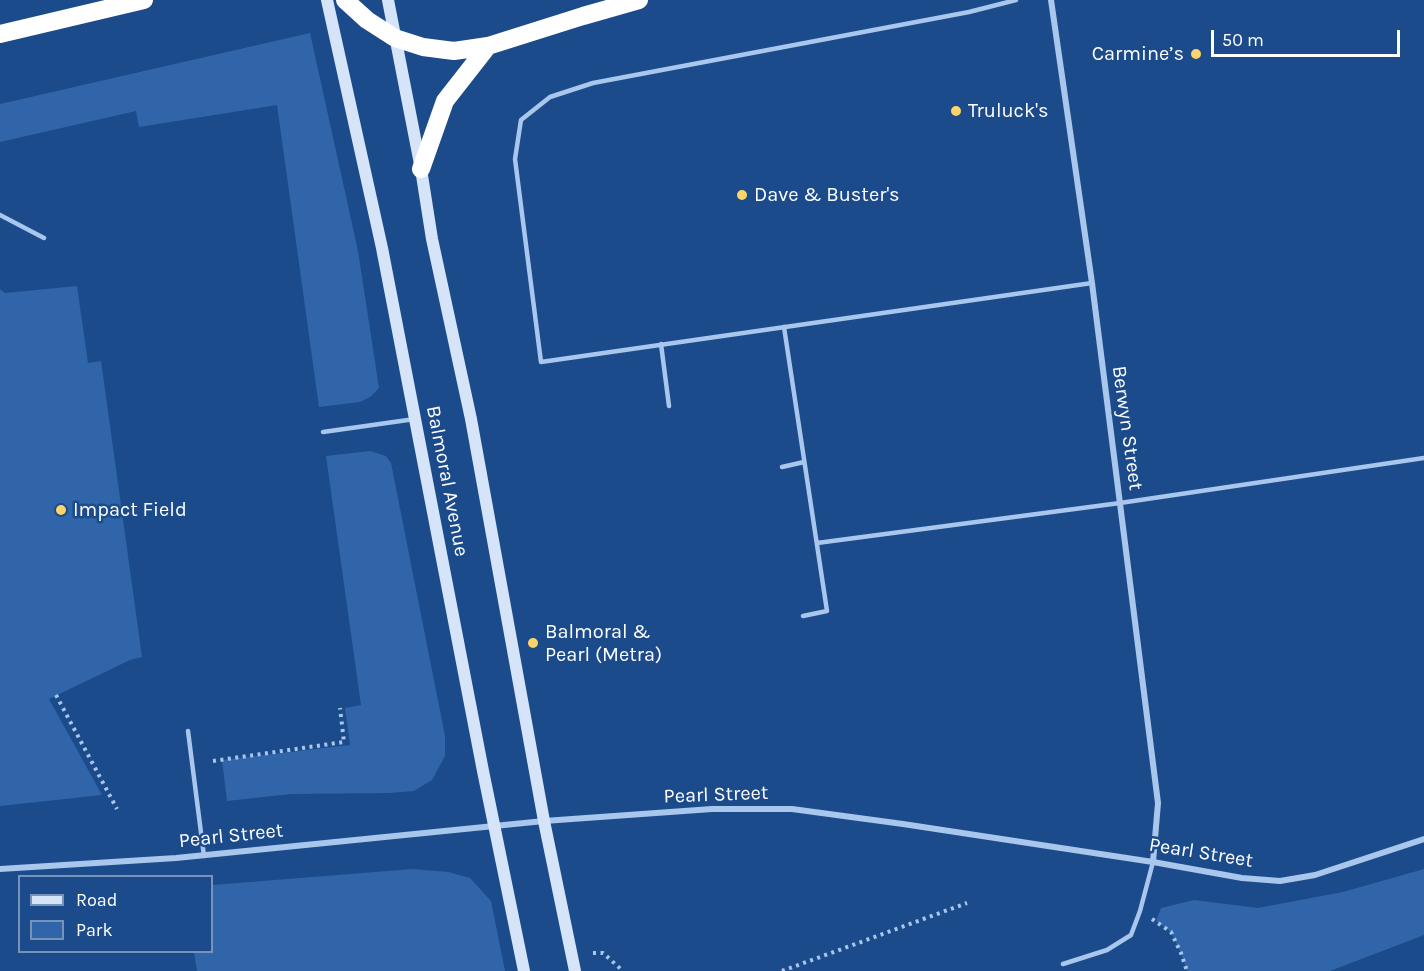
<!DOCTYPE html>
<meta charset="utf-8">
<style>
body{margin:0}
#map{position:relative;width:1424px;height:971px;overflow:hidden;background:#1c4b8c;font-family:Karla,sans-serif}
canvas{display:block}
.legend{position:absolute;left:18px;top:875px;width:195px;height:78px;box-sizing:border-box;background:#1c4b8c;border:2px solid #7793ba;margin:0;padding:8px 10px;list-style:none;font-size:18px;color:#fff}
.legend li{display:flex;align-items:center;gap:12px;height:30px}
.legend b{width:30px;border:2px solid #7793ba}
.scale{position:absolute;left:1211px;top:30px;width:189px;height:27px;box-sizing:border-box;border:3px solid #fff;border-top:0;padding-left:8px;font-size:18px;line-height:21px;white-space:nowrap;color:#fff;-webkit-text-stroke:4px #1c4b8c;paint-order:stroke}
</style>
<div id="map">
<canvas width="1424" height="971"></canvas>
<ul class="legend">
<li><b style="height:8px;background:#d5e4f9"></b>Road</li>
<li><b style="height:16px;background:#3065aa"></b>Park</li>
</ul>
<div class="scale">50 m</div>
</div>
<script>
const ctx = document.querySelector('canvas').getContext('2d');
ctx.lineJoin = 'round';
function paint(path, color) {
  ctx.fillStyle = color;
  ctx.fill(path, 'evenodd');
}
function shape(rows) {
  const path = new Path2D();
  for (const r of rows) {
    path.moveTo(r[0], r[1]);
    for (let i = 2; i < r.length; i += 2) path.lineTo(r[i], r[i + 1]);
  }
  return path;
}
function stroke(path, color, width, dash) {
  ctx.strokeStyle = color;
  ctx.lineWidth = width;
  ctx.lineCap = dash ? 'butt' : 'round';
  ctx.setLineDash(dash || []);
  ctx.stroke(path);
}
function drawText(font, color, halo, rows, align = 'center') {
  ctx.font = font + ' Karla,sans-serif';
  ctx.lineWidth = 5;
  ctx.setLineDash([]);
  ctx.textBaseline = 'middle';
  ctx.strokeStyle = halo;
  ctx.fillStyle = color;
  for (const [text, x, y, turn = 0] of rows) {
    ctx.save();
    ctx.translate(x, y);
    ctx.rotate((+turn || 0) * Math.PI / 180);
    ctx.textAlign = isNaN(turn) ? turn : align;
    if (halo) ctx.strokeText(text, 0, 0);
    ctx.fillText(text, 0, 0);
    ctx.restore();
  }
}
paint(shape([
 [310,33,358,251,379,388,370,397,360,402,319,407,277,105,139,127,136,111,0,142,0,104],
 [77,286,88,363,101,361,142,657,130,660,49,699,102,795,0,806,0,289,5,293],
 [370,451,386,456,391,463,445,736,445,756,432,780,414,791,389,793,291,794,227,801,222,760,350,745,345,708,361,705,326,456],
 [413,869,448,872,470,878,491,901,505,971,197,971,194,952,212,952,212,885],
 [1424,869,1424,935,1330,971,1187,971,1181,953,1171,932,1156,921,1161,908,1194,900,1258,908,1343,892]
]), '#3065aa');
stroke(shape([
 [56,695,117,809],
 [213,761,344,742,340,708],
 [1152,919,1171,932,1181,953,1187,971],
 [593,953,603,953,623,971],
 [782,971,967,903]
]), '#a9c6ed', 4, [3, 4.5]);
stroke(shape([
 [1016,0,969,12,593,83,550,97,521,120,515,159,541,362,1092,283],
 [0,215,44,238],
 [784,327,827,611,803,616],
 [661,344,669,406],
 [323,432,415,419],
 [782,467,804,462],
 [817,543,1120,503,1424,458],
 [188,731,204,856],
 [1063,964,1107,950,1131,935,1140,911,1153,862]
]), '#a9c6ed', 4.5);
stroke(shape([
 [1051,0,1092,283,1158,803,1153,862],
 [0,869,176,858,544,821,712,809,792,809,903,824,1153,862,1242,878,1280,881,1315,875,1424,839]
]), '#a9c6ed', 6);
stroke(shape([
 [327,0,382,248,483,771,524,971],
 [388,0,421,169,432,239,471,419,544,821,575,971]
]), '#d5e4f9', 12);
stroke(shape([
 [345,0,367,20,395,38,423,47,454,51,488,46,583,16,639,0],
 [0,34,144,0],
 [421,169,445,101,488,46]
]), '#fff', 18);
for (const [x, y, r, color] of [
 [1196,54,6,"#fdd467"],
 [956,111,6,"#fdd467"],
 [742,195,6,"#fdd467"],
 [61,510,6,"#fdd467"],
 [533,643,6,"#fdd467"]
]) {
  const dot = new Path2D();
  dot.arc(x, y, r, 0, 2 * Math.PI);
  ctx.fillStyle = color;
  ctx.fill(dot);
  stroke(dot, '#1c4b8c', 2);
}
drawText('20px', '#fff', '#1c4b8c', [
 ["Carmine’s",1184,54,"right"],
 ["Truluck's",968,111],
 ["Dave & Buster's",754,195],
 ["Impact Field",73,510],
 ["Balmoral &",545,632],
 ["Pearl (Metra)",545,655]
], 'left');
drawText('20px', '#fff', '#1c4b8c', [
 ["Berwyn Street",1127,428,82],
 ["Balmoral Avenue",447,481,79],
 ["Pearl Street",716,795,-2],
 ["Pearl Street",231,836,-6],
 ["Pearl Street",1201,853,9]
]);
</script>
